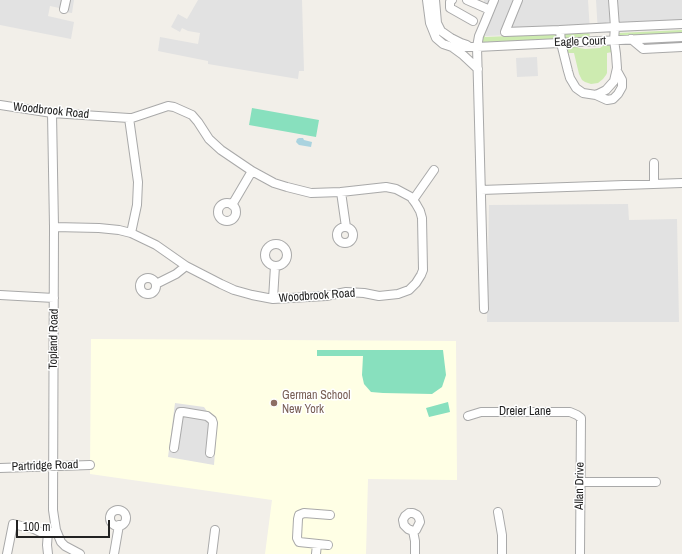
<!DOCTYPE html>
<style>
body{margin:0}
#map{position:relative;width:682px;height:554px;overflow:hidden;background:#f2efe9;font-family:"Archivo Narrow",sans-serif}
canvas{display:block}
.scale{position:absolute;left:16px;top:520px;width:94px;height:18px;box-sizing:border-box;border:2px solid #222;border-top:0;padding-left:5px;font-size:12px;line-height:14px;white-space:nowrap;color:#222;-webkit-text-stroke:3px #fff;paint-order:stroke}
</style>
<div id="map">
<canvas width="682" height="554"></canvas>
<div class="scale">100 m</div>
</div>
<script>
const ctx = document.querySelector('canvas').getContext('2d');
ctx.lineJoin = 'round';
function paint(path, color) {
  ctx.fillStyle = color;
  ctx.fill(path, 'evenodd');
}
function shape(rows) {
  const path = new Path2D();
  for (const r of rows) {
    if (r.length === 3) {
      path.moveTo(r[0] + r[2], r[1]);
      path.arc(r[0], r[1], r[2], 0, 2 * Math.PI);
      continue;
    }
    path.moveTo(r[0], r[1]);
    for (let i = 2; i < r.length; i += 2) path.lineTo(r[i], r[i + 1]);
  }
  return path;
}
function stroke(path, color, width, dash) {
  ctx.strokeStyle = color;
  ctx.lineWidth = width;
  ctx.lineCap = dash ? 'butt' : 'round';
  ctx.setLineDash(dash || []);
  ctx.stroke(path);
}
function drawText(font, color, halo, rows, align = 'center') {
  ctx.font = font + ' "Archivo Narrow",sans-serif';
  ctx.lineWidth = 3;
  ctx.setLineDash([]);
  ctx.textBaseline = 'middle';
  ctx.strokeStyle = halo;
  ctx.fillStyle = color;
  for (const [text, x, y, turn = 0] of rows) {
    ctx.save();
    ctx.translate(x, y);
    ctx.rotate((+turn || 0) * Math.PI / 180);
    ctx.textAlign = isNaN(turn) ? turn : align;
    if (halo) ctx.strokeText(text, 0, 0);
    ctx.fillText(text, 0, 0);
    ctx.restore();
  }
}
paint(shape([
 [91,339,456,341,457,480,368,479,366,554,265,554,272,500,90,474]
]), '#ffffe5');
paint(shape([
 [682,30,682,33,621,37,619,34,619,33],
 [484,32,485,37,588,33,590,34,589,37,588,38,484,42,482,42],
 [606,44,611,46,612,52,607,53,607,73,606,75,603,79,598,83,591,84,585,82,582,80,579,74,574,53,567,53,567,50,568,47,570,46,575,46,579,48,585,49,600,48]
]), '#cdebb0');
paint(shape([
 [252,108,319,120,316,137,249,125],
 [317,350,443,350,446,375,442,387,432,394,383,393,371,392,364,384,362,375,363,356,317,356],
 [448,402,450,412,429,417,426,408]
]), '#88e0be');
paint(shape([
 [0,0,74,0,72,13,64,12,64,9,50,6,48,16,74,22,71,39,0,25],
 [198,0,302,0,304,71,299,71,298,79,208,64,208,61,158,51,160,37,198,44,200,33,188,31,182,28,180,32,171,27,178,14,187,19],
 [484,0,588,0,590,32,485,36],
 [596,0,682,0,682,29,598,33],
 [537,57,538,76,517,77,516,58],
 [628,204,629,220,677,219,679,322,487,322,489,205],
 [175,403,204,407,217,426,214,465,168,457]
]), '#e2e2e2');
paint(shape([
 [299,138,303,138,304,140,312,142,311,147,299,145,296,142,297,139]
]), '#aad3df');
const minor = shape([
 [427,0,430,23,436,38,443,44,452,47,463,55,478,69],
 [435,0,437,23,441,31,451,38,461,43,467,45],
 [452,0,450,2,450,8,473,21],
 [467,0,490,10],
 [518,0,505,32,560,30,615,27,614,40,616,54,617,68,614,81,606,90,596,95,583,93,576,88,570,78,568,71,561,43,560,30],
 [613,0,615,27,682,24],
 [64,9,66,0],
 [631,39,643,49,682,47],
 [452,47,477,47,682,37],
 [596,95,607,100,613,99,618,94,622,87,622,80,617,71],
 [0,105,52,113,129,118,132,118,168,106,174,107,192,115,198,122,209,139,221,150,252,171,274,183,287,187,311,193,341,192,386,187,396,189,411,197,416,204,420,211,422,218,423,270,421,275,416,283,409,290,398,294,379,296,364,293,346,292,326,296,273,299,252,295,234,290,221,284,186,266,156,245,131,233,119,230,99,228,54,227],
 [52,113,54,227,53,510,56,530,61,542,65,546,80,554],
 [129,118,138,182,137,205,131,233],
 [654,163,654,184],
 [481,190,682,183],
 [341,192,346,227],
 [413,200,434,170],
 [227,212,9],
 [232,205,252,171],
 [345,235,8],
 [276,255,11],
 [148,286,8],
 [156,284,176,274,186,266],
 [0,295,54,298],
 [273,299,275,266],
 [484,309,477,47,479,36,485,22,494,0],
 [468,416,481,412,570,412,577,415,581,418,580,554],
 [174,448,179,415,180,412,183,412,207,416,212,420,213,423,210,453],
 [0,468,90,465],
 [581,482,656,482],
 [118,518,8],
 [498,512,502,535,502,554],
 [409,513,413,513,417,515,419,518,420,522,416,530,413,531,408,529,404,525,403,520,405,516,409,513],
 [413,531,415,541,415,554],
 [328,545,299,542,297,538,298,519,299,515,304,513,330,515],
 [7,554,13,524,34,529,40,532,51,533,56,530],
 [48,554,47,545,48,532],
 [114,554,119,525],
 [212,554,215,530],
 [316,554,317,544]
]);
stroke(minor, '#a9a9a9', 10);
stroke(minor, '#fff', 8);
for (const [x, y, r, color] of [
 [274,403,4,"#8d6e63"]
]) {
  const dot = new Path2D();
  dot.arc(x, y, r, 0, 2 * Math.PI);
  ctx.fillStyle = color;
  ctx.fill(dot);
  stroke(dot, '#fff', 1.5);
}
drawText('12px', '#222', '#fff', [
 ["Eagle Court",580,42,-2],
 ["Woodbrook Road",51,111,6],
 ["Woodbrook Road",317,296,-4],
 ["Topland Road",54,339,-89],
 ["Dreier Lane",525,412],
 ["Partridge Road",45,466,-2],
 ["Allan Drive",580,486,-89]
]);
drawText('12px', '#785e54', '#fff', [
 ["German School",282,396],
 ["New York",282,410]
], 'left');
</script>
